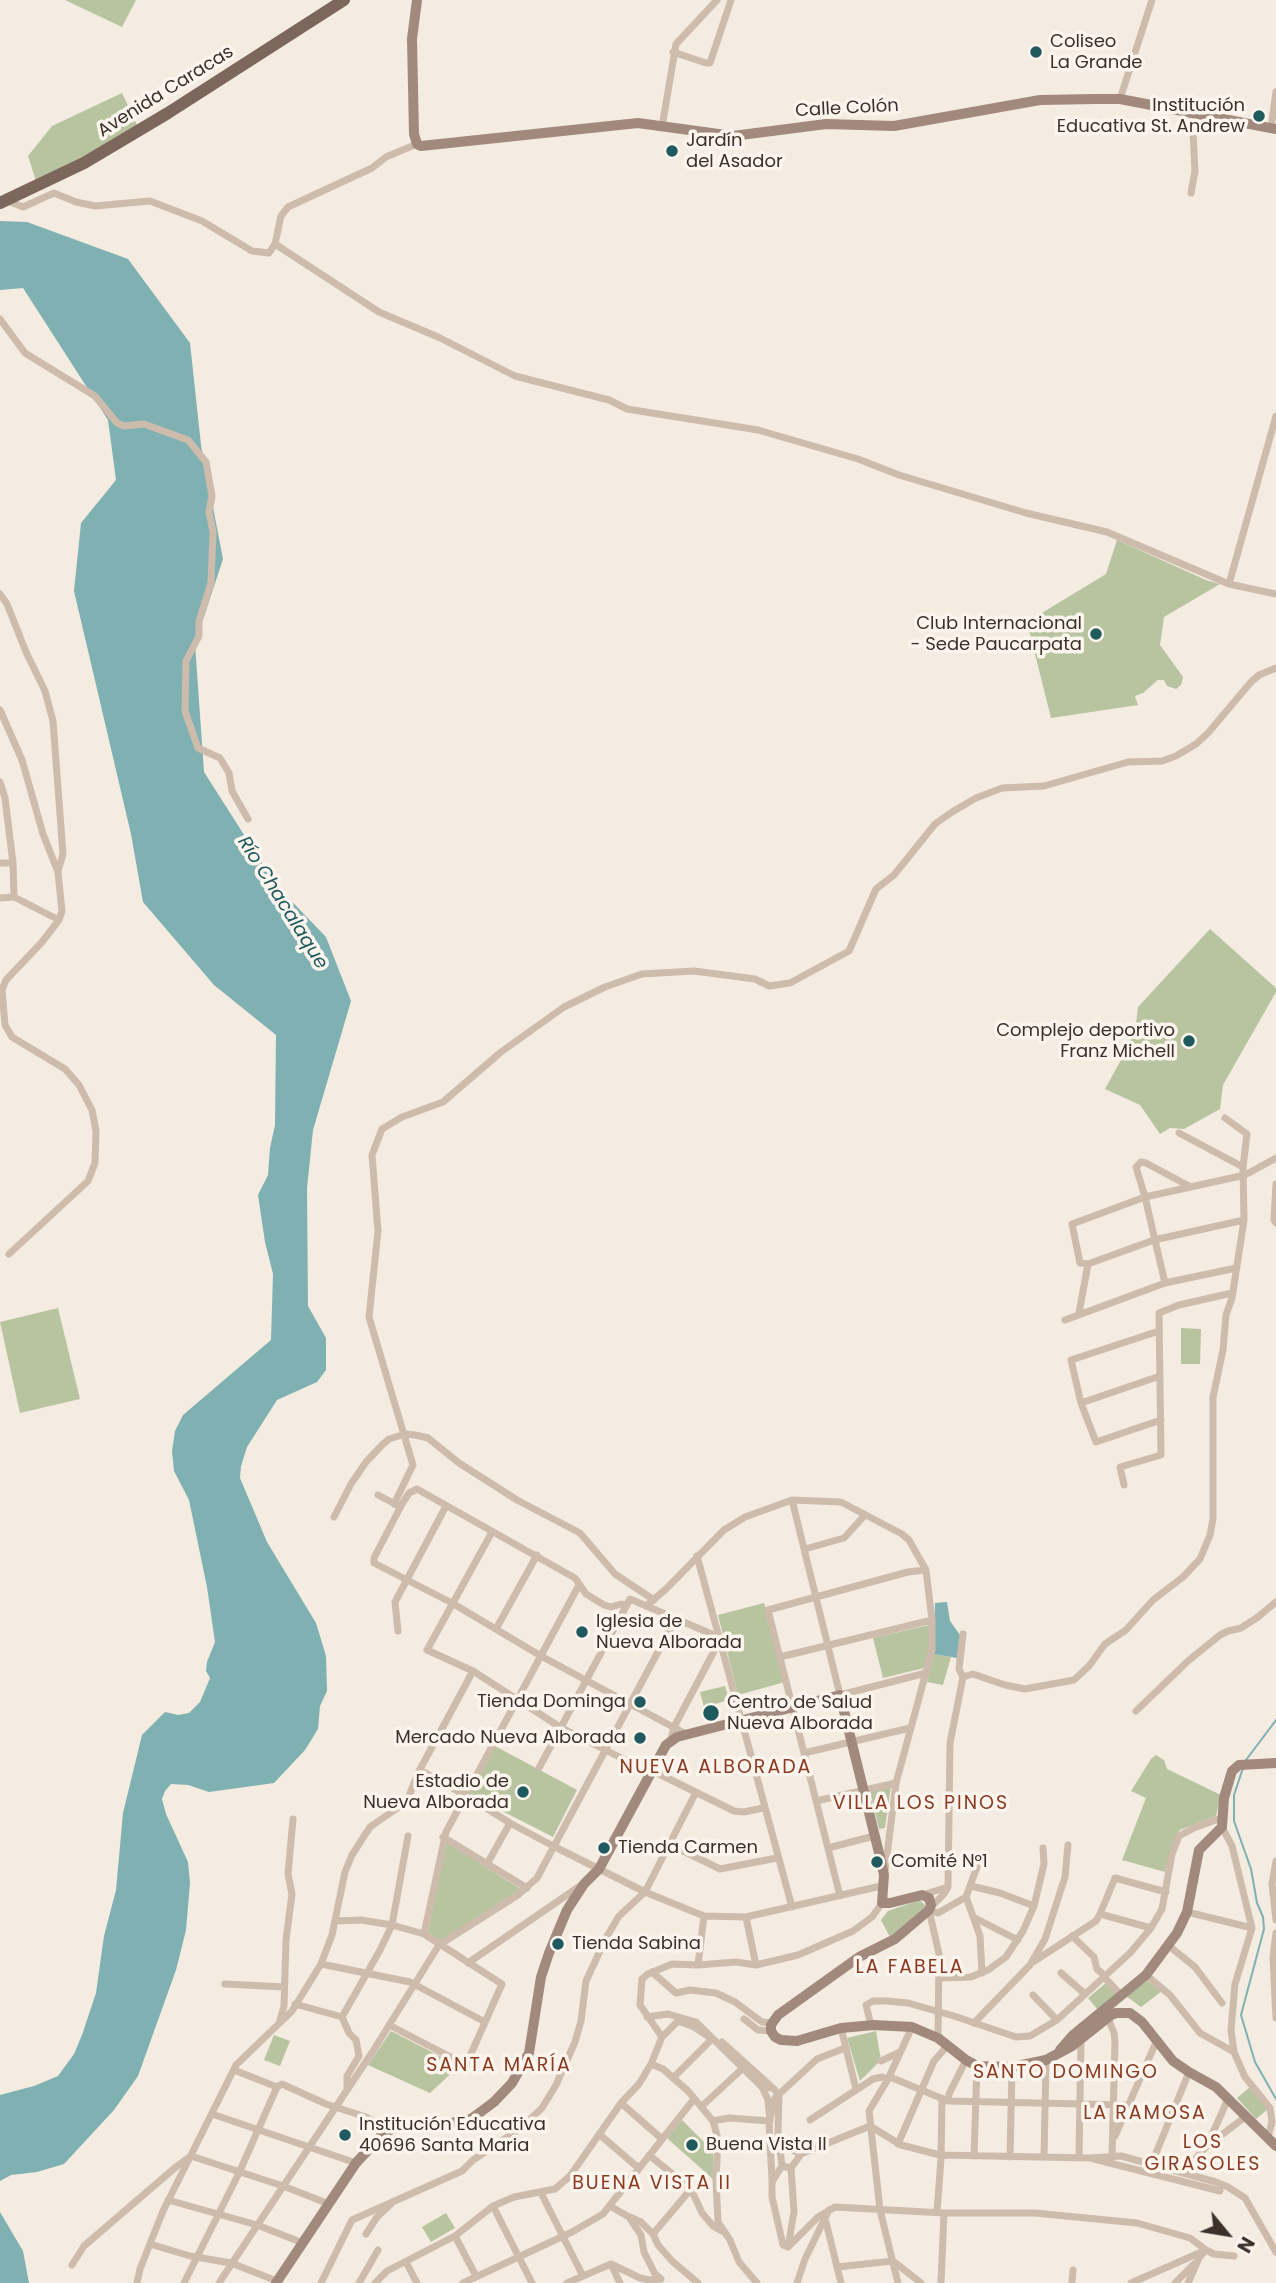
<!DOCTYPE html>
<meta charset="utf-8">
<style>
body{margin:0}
#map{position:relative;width:1276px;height:2283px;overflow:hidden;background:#f4ebe1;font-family:Poppins,sans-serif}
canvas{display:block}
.north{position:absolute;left:1192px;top:2199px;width:70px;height:70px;-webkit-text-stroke:5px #fbf5ee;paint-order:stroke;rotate:120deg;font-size:19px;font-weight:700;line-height:28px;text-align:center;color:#3b302b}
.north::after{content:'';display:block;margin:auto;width:24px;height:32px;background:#3b302b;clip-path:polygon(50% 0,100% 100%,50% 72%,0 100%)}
</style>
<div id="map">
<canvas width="1276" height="2283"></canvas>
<div class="north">N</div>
</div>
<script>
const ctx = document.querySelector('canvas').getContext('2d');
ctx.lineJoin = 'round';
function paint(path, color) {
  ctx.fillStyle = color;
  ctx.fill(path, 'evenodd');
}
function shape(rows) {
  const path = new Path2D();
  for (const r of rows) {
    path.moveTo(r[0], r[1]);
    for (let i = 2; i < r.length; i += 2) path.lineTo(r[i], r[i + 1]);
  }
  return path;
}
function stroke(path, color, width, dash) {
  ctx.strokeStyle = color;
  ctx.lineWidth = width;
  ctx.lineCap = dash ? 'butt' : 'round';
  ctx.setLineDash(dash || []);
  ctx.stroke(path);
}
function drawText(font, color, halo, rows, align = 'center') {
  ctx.font = font + ' Poppins,sans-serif';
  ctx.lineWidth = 7;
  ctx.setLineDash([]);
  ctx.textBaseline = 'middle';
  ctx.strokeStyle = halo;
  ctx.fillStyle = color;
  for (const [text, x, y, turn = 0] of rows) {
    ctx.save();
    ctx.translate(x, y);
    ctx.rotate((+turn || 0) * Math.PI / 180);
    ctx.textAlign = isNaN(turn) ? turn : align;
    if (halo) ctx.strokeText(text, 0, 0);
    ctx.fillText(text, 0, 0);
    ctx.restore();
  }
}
paint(shape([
 [65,0,136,0,122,27],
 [122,93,137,125,70,166,36,181,28,156,52,126],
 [1117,540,1206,580,1220,584,1164,617,1160,645,1183,677,1181,685,1176,689,1167,686,1164,680,1158,680,1143,693,1135,696,1138,705,1051,718,1027,622,1106,574],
 [1210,929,1276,988,1276,992,1223,1085,1220,1109,1184,1129,1170,1128,1160,1134,1140,1105,1105,1089,1122,1058,1136,1024,1138,1007],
 [58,1308,80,1399,20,1413,0,1322],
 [1181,1328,1201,1329,1200,1364,1181,1364],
 [764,1603,785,1682,738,1695,718,1615],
 [929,1625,929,1650,924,1668,883,1678,873,1638],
 [934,1654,951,1657,943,1685,927,1682],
 [725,1686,729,1700,704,1707,700,1692],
 [495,1746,577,1790,553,1837,469,1794],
 [1156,1755,1164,1760,1167,1769,1221,1795,1216,1816,1180,1830,1177,1834,1165,1872,1122,1860,1146,1798,1131,1791,1151,1759],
 [891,1786,885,1828,879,1829,870,1792],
 [446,1842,521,1889,440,1941,428,1932],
 [920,1900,926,1906,890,1937,881,1920,888,1911],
 [1147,1981,1162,1991,1141,2007,1126,1996],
 [1107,1982,1116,1993,1098,2010,1088,1998],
 [391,2031,459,2066,430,2093,368,2065],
 [876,2031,881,2060,860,2081,847,2038],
 [274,2035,290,2041,280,2066,264,2060],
 [1250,2087,1268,2109,1256,2119,1237,2098],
 [682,2120,713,2151,714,2180,667,2138],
 [446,2213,455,2228,431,2242,422,2227]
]), '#b8c4a0');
paint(shape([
 [0,221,27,222,128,259,190,343,201,445,223,559,195,644,204,772,276,885,326,937,351,1001,313,1130,307,1188,308,1306,326,1338,326,1370,317,1382,277,1400,247,1447,241,1466,240,1478,267,1542,316,1623,326,1656,327,1691,320,1706,318,1729,305,1750,274,1783,209,1792,188,1785,171,1784,165,1791,162,1799,166,1814,188,1862,190,1883,186,1930,176,1970,138,2076,114,2110,64,2164,37,2172,11,2175,0,2181,0,2095,34,2086,58,2076,74,2054,82,2035,96,1993,104,1936,116,1890,123,1813,142,1735,165,1712,178,1715,189,1713,200,1702,210,1678,206,1671,207,1662,215,1642,207,1587,189,1500,174,1471,172,1451,175,1431,183,1415,271,1340,273,1274,265,1242,258,1195,268,1175,270,1148,275,1125,276,1035,214,985,143,902,131,834,74,591,81,523,116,480,108,420,23,288,0,290],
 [947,1602,950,1621,960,1635,957,1658,934,1654,935,1603],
 [0,2212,23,2251,29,2283,0,2283]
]), '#7fb0b2');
stroke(shape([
 [1246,1760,1276,1720],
 [1243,1768,1234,1795,1234,1821,1251,1869,1257,1903,1263,1917,1264,1929,1241,2015,1255,2062,1276,2099]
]), '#7fb0b2', 2);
stroke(shape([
 [673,52,706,63,710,63,731,0],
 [1120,99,1152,0],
 [662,127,676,44,717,0],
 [1271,128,1276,92],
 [1191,193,1195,171,1192,113],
 [6,200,23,207,54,193,76,202,95,206,150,201,202,221,252,251,269,253,275,244,281,216,288,207,372,168,386,157,417,144],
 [275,244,379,312,438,337,515,376,609,400,627,409,758,430,858,459,899,475,1026,513,1107,532,1229,584,1276,594],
 [0,319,25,353,95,396,117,423,124,426,144,424,188,440,206,462,212,496,209,512,213,532,211,583,199,621,199,636,186,661,185,711,198,748,220,758,229,773,232,791,248,819],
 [1229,584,1276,416],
 [0,594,7,604,26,652,45,691,53,721,63,854,58,871],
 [0,710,22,760,43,834,58,872,62,911,59,920,42,942,6,980,2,990,5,1025,12,1037,65,1069,79,1085,92,1110,96,1131,95,1163,88,1181,9,1254],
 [0,782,5,798,13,863,14,897],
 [0,863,13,863],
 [0,898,14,897,59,920],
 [1179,1133,1243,1167],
 [1276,1184,1274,1220,1276,1223],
 [1244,1220,1154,1240,1088,1264,1080,1263,1072,1224,1145,1197,1245,1175,1276,1158],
 [1165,1283,1145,1197,1136,1167,1141,1162,1146,1163,1189,1186],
 [1079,1313,1088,1264],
 [1065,1320,1165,1283,1236,1268],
 [1159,1331,1071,1360,1081,1403,1096,1442,1161,1420],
 [1081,1403,1160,1376],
 [1124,1485,1120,1467,1161,1455,1159,1313,1179,1305,1232,1293],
 [378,1495,397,1505],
 [792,1500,840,1695,926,1673],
 [394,1504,413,1465,369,1317,378,1231,372,1155,382,1129,402,1117,443,1102,501,1052,564,1007,605,987,642,974,694,971,755,979,769,986,790,983,849,951,876,889,894,875,935,824,952,812,976,798,1002,788,1044,786,1128,762,1162,761,1176,756,1196,744,1208,733,1251,682,1259,675,1276,668],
 [334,1517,351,1484,366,1462,382,1445,389,1439,405,1434,415,1435,428,1438,459,1463,517,1500,580,1533,615,1574,654,1600],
 [492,1532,427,1650,473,1671,560,1727,651,1773,655,1772,734,1811,744,1812,763,1808],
 [805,1549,844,1538,865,1515],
 [697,1556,792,1907],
 [625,1605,621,1604,611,1607,604,1605,586,1594,575,1578,417,1489,409,1493,402,1504,374,1558,374,1563,452,1603,541,1656,686,1734],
 [646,1606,666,1589,724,1530,745,1517,792,1500,841,1502,902,1534,909,1540,926,1570,932,1620,932,1650,896,1783,885,1871],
 [496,1629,537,1555],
 [398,1631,395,1602,446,1506],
 [780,1657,932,1620],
 [963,1677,973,1674,1005,1685,1025,1689,1074,1680,1089,1666,1105,1644,1126,1630,1153,1600,1183,1577,1200,1559,1210,1535,1213,1519,1213,1397,1223,1350,1226,1315,1232,1298,1244,1220,1243,1167,1247,1134,1225,1118],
 [1136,1711,1188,1661,1220,1635,1228,1631,1241,1628,1258,1617,1276,1602],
 [804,1753,910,1728],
 [539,1768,630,1599,721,1638,674,1727,671,1739],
 [420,1770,465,1795,510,1823,555,1847,645,1892,704,1916,746,1917,881,1886],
 [816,1801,896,1783],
 [1222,1827,1232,1846,1252,1928,1235,1984,1231,2030,1234,2052],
 [443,1837,527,1888],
 [669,1844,720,1869,777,1858],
 [828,1848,874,1836],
 [1276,1861,1272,1884,1276,1920],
 [487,1864,510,1823],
 [971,1886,1000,1893,1034,1906],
 [922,1895,948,1887],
 [840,1896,768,1610,908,1572,926,1570],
 [966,1897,980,1936,982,1973],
 [929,1909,944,1894,948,1887,950,1743,963,1677,959,1669,963,1634],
 [929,1910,939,1954,938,2038],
 [929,1910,938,1913,966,1897,977,1867],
 [1187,1912,1252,1928],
 [1100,1914,1115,1878,1166,1892],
 [746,1917,756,1965],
 [975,1918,1018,1940],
 [335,1921,361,1920,392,1925,424,1934,502,1984,466,2065,389,2025],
 [1276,1933,1273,1957,1276,2018],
 [424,1934,446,1832,579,1585],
 [1072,1936,1094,1957,1097,1969,1105,1976],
 [1169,1946,1195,1967,1222,2003],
 [1033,1962,1096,1921,1100,1914,1151,1928],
 [468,1963,580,1886],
 [321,1964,410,1982,485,2022],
 [698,1965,704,1916],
 [652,1972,676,1993,690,1990,716,1993,735,2002,762,2022,772,2023],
 [1061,1973,1085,1994],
 [1146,1975,1170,1995,1200,2033,1234,2052,1245,2077,1270,2108,1272,2122,1268,2137],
 [1104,1977,1121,1995],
 [940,1978,971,1977,988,1970,1006,1957,1023,1931,1034,1906,1044,1864,1043,1848],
 [225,1984,284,1987],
 [1033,1995,1057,2020],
 [295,2004,342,2017],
 [342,2017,380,1950,392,1925,408,1836],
 [342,2017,349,2033,356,2040,359,2056,347,2076,347,2089],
 [647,2017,668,2014,696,2022,762,2087,773,2088,779,2095,778,2133,782,2166,772,2182,772,2197,783,2245,788,2247],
 [1108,2018,1114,2033,1115,2041,1112,2157],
 [744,2019,758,2030,771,2031],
 [280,2020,284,2006,286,1940,292,1894,288,1874,293,1819],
 [974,2023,1030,1965,1045,1939,1065,1877,1068,1845],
 [871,2025,866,2005,873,2001,887,2001,908,2003,954,2016,1016,2037,1030,2036,1057,2020,1130,1953,1151,1928,1162,1909,1172,1854,1179,1836,1194,1828,1221,1818],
 [841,2028,856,2089],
 [662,2037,678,2021,694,2027,712,2039,673,2078],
 [722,2042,773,2088],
 [881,2061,900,2052],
 [651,2064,663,2069,688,2091,713,2121,718,2139,716,2180,718,2222,730,2240,739,2262,757,2283],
 [234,2070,277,2087,282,2084,326,2104,366,2117,389,2129],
 [890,2077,948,2101,1127,2105],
 [948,2101,949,2094,966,2060],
 [621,2103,662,2139],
 [702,2106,743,2068],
 [212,2114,356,2163],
 [810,2120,873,2079,882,2077,888,2079],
 [713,2121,729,2118,770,2121,768,2100,762,2087],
 [870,2126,901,2145,940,2155,1090,2158,1121,2156,1216,2182,1228,2187,1245,2198,1276,2252],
 [599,2134,635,2165,640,2167],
 [1115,2136,1157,2040],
 [779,2144,801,2154],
 [898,2144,934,2061,948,2045],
 [1207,2146,1228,2099],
 [649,2155,691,2189,702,2213,713,2226,722,2231],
 [974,2156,977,2066],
 [1010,2157,1012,2067],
 [1044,2157,1046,2060],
 [1079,2157,1081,2040],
 [1094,2159,1220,2191],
 [1152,2163,1189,2072],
 [782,2166,791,2168,801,2154,870,2126],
 [1182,2173,1206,2147,1245,2117],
 [772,2180,769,2123,775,2098,817,2059,845,2048],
 [541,2193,583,2276],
 [168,2200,257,2225,303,2243],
 [493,2206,532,2283],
 [937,2212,941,2159,942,2100],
 [630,2217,641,2222,653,2234,658,2245,672,2261,698,2283],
 [826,2222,841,2283],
 [366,2234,377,2217,392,2203],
 [653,2234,691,2189],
 [455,2236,476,2276],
 [150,2244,190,2256,231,2263,277,2281],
 [788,2247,818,2217,835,2207,944,2213,1035,2213,1137,2223,1190,2238,1206,2250,1199,2258,1188,2283],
 [788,2247,794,2212,791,2168],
 [406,2262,417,2283],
 [611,2264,620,2283],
 [72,2265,84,2246,177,2166,191,2156,283,2186,329,2204],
 [837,2267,893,2261,921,2283],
 [137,2283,140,2269,163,2211,236,2065,292,2011,321,1964,332,1935,345,1872,352,1855,370,1827,403,1804,409,1796,418,1773,473,1671],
 [184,2283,239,2173,277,2087],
 [219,2283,373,2051,439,1945,518,1895,537,1878,675,1620],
 [321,2283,352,2220,462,2171,473,2160,521,2128,542,2108,556,2085,575,2042,581,2021,586,1981,606,1938,619,1916,645,1892,696,1792],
 [359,2283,378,2250],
 [375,2283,387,2271,455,2236,493,2206,514,2197,555,2189,570,2176,621,2103,639,2084,651,2064,662,2037,640,2005,642,1979,648,1974,672,1964,698,1965,736,1962,756,1965,798,1955,853,1931,872,1917,882,1903],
 [463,2283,572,2232,603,2214,694,2099],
 [567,2283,611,2264,640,2278,649,2280,661,2279,655,2274,644,2252,641,2235,629,2217,610,2206],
 [797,2283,805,2259,829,2210],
 [898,2283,880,2210,869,2111,888,2079,912,2027],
 [941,2283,944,2213],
 [1072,2283,1073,2270],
 [1131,2283,1206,2250,1214,2254,1234,2256],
 [1175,2283,1194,2264]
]), '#cdbbac', 7);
stroke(shape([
 [417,0,412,39,414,134,417,144,421,146,638,123,733,136,826,124,894,126,1040,100,1095,99,1120,99,1276,129],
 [1060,2050,1073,2035,1146,1975,1177,1933,1187,1912,1199,1850,1222,1827,1224,1798,1232,1771,1239,1765,1276,1763],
 [276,2283,356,2163,382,2135,393,2128,446,2124,471,2119,494,2102,512,2083,529,2053,541,1977,549,1953,567,1910,584,1884,599,1869,666,1745,677,1737,840,1695,880,1857,884,1875,882,1903,890,1903,922,1895,929,1898,931,1905,929,1910,895,1939,859,1957,778,2015,771,2025,771,2031,775,2037,781,2040,797,2041,841,2028,874,2025,912,2027,938,2038,966,2060,977,2066,1012,2067,1046,2060,1072,2046,1111,2015,1116,2013,1130,2013,1142,2022,1173,2061,1189,2072,1216,2087,1276,2146]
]), '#a18a7d', 10);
stroke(shape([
 [0,203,84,163,168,113,344,0]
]), '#7d675c', 12);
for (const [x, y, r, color] of [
 [1036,52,7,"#1f5a5e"],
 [1259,116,7,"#1f5a5e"],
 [672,151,7,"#1f5a5e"],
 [1096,634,7,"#1f5a5e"],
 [1189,1041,7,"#1f5a5e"],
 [582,1632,7,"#1f5a5e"],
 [640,1702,7,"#1f5a5e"],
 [711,1713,9,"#1f5a5e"],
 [640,1738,7,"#1f5a5e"],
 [523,1792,7,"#1f5a5e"],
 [604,1848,7,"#1f5a5e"],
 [877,1862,7,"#1f5a5e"],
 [558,1944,7,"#1f5a5e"],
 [345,2135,7,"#1f5a5e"],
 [692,2145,7,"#1f5a5e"]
]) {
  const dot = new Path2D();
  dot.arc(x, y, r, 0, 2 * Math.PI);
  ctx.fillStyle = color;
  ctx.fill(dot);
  stroke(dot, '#fbf5ee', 2.5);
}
drawText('18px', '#3b302b', '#fbf5ee', [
 ["Coliseo",1050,42],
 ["La Grande",1050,63],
 ["Institución",1245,106,"right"],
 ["Educativa St. Andrew",1245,127,"right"],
 ["Jardín",686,141],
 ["del Asador",686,162],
 ["Club Internacional",1082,624,"right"],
 ["- Sede Paucarpata",1082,645,"right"],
 ["Complejo deportivo",1175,1031,"right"],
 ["Franz Michell",1175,1052,"right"],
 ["Iglesia de",596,1622],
 ["Nueva Alborada",596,1643],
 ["Tienda Dominga",626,1702,"right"],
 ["Centro de Salud",727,1703],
 ["Nueva Alborada",727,1724],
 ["Mercado Nueva Alborada",626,1738,"right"],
 ["Estadio de",509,1782,"right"],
 ["Nueva Alborada",509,1803,"right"],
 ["Tienda Carmen",618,1848],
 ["Comité N°1",891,1862],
 ["Tienda Sabina",572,1944],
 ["Institución Educativa",359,2125],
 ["40696 Santa Maria",359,2146],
 ["Buena Vista II",706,2145]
], 'left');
drawText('18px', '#3b302b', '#fbf5ee', [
 ["Avenida Caracas",166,92,-32],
 ["Calle Colón",847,109,-3]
]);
drawText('italic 19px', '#1f5a5e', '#fbf5ee', [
 ["Río Chacalaque",282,903,58]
]);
ctx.letterSpacing = '2px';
drawText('19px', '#8c3b22', '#fbf5ee', [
 ["NUEVA ALBORADA",716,1768],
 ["VILLA LOS PINOS",921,1804],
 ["LA FABELA",910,1968],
 ["SANTA MARÍA",499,2066],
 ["SANTO DOMINGO",1066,2073],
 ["LA RAMOSA",1145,2114],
 ["LOS",1203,2143],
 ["GIRASOLES",1203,2165],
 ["BUENA VISTA II",652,2184]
]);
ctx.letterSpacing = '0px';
</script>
